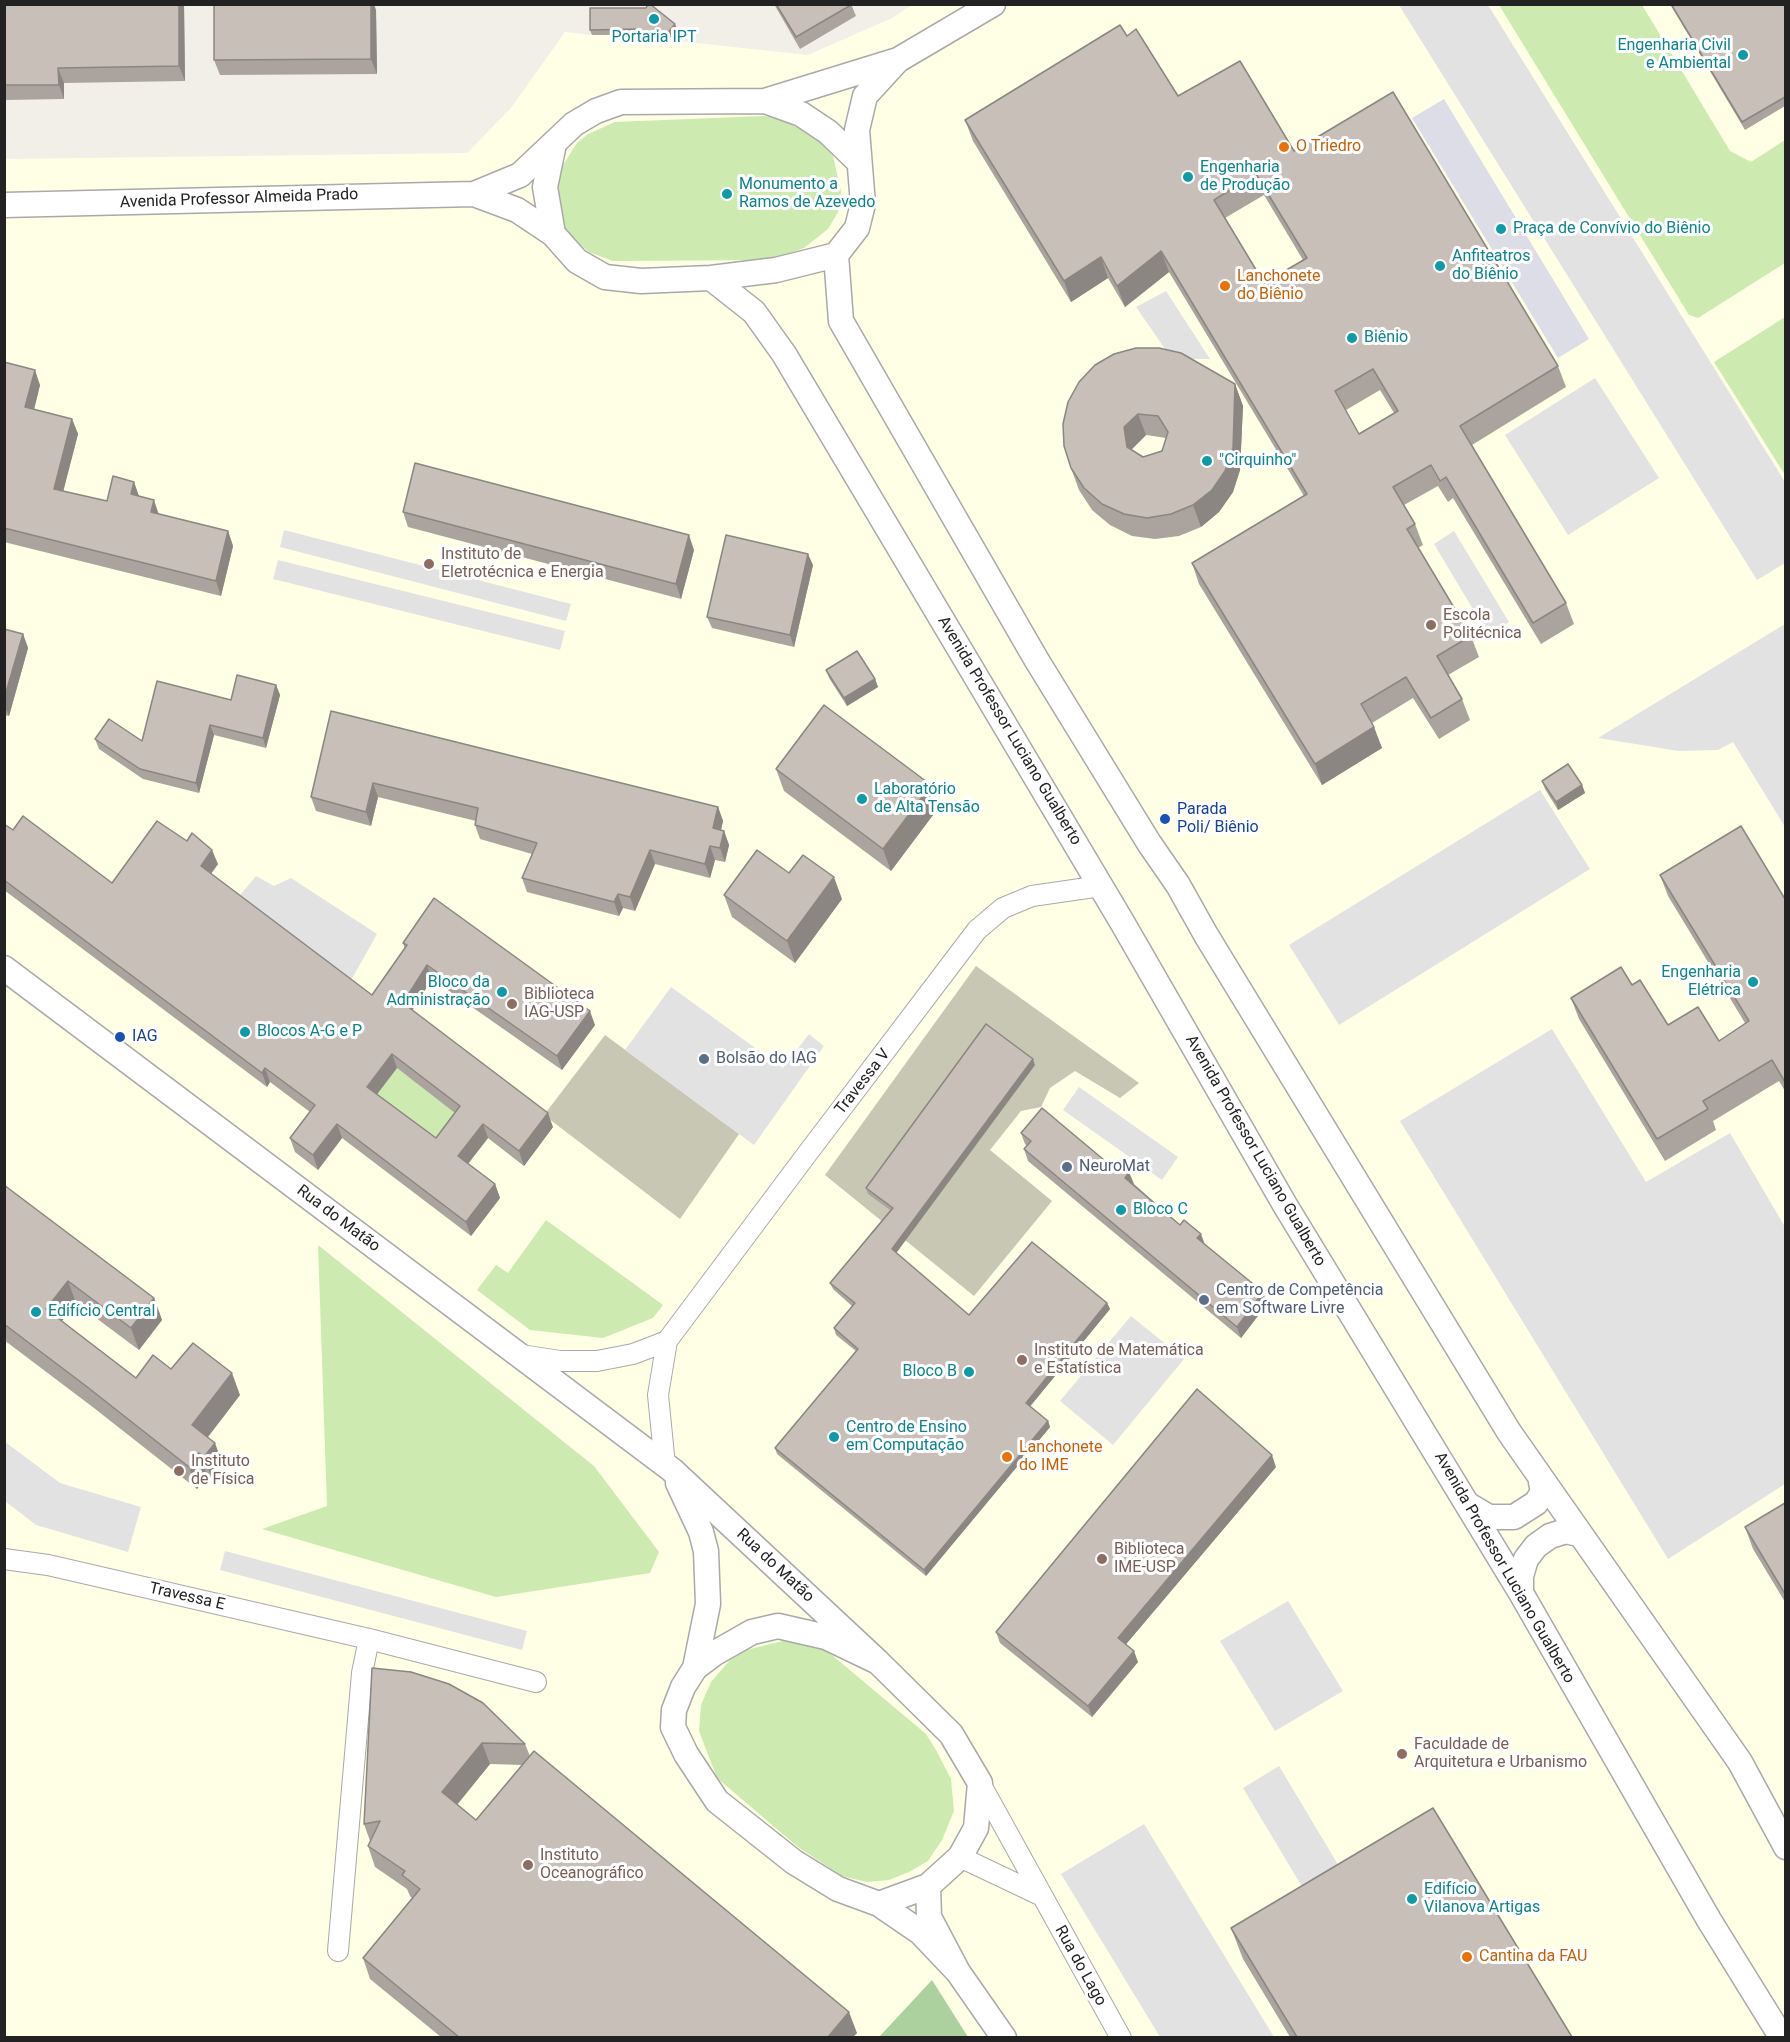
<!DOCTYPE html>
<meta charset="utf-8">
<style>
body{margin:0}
#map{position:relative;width:1790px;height:2042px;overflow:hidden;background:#f2efe9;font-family:Roboto,sans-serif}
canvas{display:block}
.frame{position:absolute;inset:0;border:6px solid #222;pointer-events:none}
</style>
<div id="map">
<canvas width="1790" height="2042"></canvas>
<div class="frame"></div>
</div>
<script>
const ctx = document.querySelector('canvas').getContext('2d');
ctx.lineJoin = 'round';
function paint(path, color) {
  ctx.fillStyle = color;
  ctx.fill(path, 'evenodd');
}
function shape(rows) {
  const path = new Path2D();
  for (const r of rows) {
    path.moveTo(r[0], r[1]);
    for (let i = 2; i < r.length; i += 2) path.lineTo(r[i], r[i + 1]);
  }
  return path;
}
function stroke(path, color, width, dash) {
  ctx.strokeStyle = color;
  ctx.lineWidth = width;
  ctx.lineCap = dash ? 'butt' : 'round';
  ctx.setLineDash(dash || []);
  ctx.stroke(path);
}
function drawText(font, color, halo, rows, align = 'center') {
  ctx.font = font + ' Roboto,sans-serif';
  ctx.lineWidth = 6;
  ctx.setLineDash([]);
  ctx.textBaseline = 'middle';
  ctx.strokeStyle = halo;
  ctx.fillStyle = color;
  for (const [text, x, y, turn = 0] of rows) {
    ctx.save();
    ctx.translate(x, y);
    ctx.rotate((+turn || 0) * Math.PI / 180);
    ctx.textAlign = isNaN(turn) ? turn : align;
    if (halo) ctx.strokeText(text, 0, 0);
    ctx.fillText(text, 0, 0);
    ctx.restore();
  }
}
paint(shape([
 [912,5,1785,5,1785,2037,5,2037,4,159,467,153,511,108,565,32,592,35,634,35,635,42,668,40,808,55,892,18]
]), '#ffffe5');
paint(shape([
 [976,966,1139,1083,1120,1098,1075,1071,1050,1088,1041,1107,1021,1111,990,1150,1052,1201,974,1296,825,1175],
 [605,1035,739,1134,680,1219,544,1115]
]), '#c7c7b4');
paint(shape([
 [1499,5,1642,5,1730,151,1751,162,1785,140,1785,263,1698,318,1689,315],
 [764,116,779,118,815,137,833,156,841,191,838,212,828,229,804,248,769,260,613,261,589,252,573,239,561,223,556,186,563,165,577,143,588,134,615,122],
 [1785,317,1785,475,1714,362],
 [397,1068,466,1120,441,1153,372,1101],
 [546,1220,663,1305,653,1318,603,1338,530,1330,477,1290,496,1265,508,1273],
 [318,1245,594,1466,659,1552,650,1573,496,1597,262,1529,327,1506],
 [783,1641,805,1643,826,1650,926,1734,936,1750,951,1779,954,1811,942,1840,928,1861,909,1872,889,1880,867,1882,842,1876,798,1847,717,1778,699,1731,701,1705,711,1682,729,1661,746,1650]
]), '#cdebb0');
paint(shape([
 [932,1980,968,2037,879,2037]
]), '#add19e');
paint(shape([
 [1399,5,1488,5,1785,482,1785,563,1757,580],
 [1166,291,1210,359,1172,359,1136,307],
 [1595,378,1659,478,1568,535,1505,435],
 [284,530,571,604,566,621,280,547],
 [1454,531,1509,622,1489,636,1434,544],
 [278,560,565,631,560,650,273,579],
 [1785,624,1785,827,1733,742,1718,750,1679,751,1598,738],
 [1540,790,1590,869,1339,1025,1289,945],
 [256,876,274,886,291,878,377,934,350,982,237,899],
 [671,987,783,1068,809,1034,824,1046,754,1145,625,1050],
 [1552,1029,1646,1182,1730,1133,1785,1227,1785,1484,1668,1559,1400,1121],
 [1079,1087,1178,1157,1162,1180,1063,1110],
 [1131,1316,1184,1359,1113,1445,1060,1401],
 [4,1441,60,1483,141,1507,128,1552,36,1525,5,1501],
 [225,1551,527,1631,522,1650,220,1570],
 [1288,1601,1343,1691,1275,1731,1220,1641],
 [1279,1766,1340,1868,1304,1890,1243,1788],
 [1144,1824,1274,2037,1160,2037,1061,1874]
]), '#e2e2e2');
paint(shape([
 [1444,99,1589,339,1558,358,1412,118]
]), '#dddde8');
const minor = shape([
 [521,1355,560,1361,597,1361,633,1354,667,1341],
 [665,1465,658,1395,667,1341,807,1154,977,930,1003,908,1032,896,1101,886],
 [4,1559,48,1565,369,1639,536,1682],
 [980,1783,1121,2038],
 [960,1857,1040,1895],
 [338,1951,362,1673,369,1639]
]);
const tertiary = shape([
 [765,101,898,60,993,4],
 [554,144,545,187,553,234,577,261,605,277,641,281,711,278,776,270,836,255,857,228,863,204,857,130,865,96,898,60],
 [474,194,520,175,574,124,596,111,621,102,765,101,801,114,828,132,858,161],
 [4,205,474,194,517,210,553,234],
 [836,255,841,321,1036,659,1149,843,1178,885,1206,935,1509,1432,1740,1762,1786,1847],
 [711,278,754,312,784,354,1122,922,1285,1205,1521,1593,1709,1920,1782,2038],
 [4,968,672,1470,878,1662],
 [678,1483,701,1532,706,1551,708,1604,695,1668],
 [1467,1504,1489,1517,1514,1517,1536,1503,1543,1492,1541,1482],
 [1521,1593,1521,1576,1526,1559,1536,1546,1550,1536,1566,1531,1578,1534],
 [928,1886,929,1917,958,1972,1004,2038],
 [879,1904,928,1886,960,1857,976,1828,980,1783,951,1734,878,1662,826,1637,778,1626,752,1632,715,1653,695,1668,683,1687,674,1710,673,1727,686,1754,717,1801,794,1862,838,1889,879,1904,920,1932,958,1972]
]);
stroke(minor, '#a9a9a9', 22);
stroke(tertiary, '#a9a9a9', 27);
stroke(minor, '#fff', 20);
stroke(tertiary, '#fff', 24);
paint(shape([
 [4,4,184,4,185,81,64,83,64,99,5,100],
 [774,4,851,4,856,16,800,49],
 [1670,4,1785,4,1785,106,1745,130],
 [646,8,677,29,668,40,644,40,639,35,592,35,590,30],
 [376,10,377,74,220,75,214,60],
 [1127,36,1178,96,1294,151,1558,366,1566,387,1472,445,1566,603,1574,624,1541,644,1453,498,1448,502,1438,486,1404,505,1415,524,1423,545,1418,548,1471,636,1479,657,1448,675,1462,699,1470,720,1439,739,1413,698,1372,723,1382,748,1322,785,1199,584,1192,563,1304,496,1169,272,1125,307,1108,278,1071,302,973,141,965,120],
 [1264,195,1303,260,1264,283,1225,218],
 [1380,390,1394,413,1359,434,1346,410],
 [1114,354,1235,384,1243,406,1240,470,1233,492,1219,512,1201,527,1179,536,1155,539,1132,536,1110,525,1092,510,1079,490,1071,468],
 [1146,435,1166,438,1162,451,1143,457,1132,451,1132,449],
 [4,362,40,385,34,409,72,419,78,434,63,491,107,501,134,482,139,496,159,514,228,531,233,546,221,596,4,542],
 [403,512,694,550,681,599,408,527],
 [813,565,794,647,712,628,707,617],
 [4,629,23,634,28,648,9,716,4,715],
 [826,670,875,679,878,687,847,706,829,678],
 [276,685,280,695,266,748,214,735,199,793,143,779,99,749,95,739,142,741,231,700],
 [331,711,718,807,723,821,721,830,724,831,729,845,725,862,715,860,710,878,655,864,635,911,623,908,619,916,527,892,522,878,532,854,480,839,475,825,476,821,378,797,371,826,316,811,311,797],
 [776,769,931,785,939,807,891,871,784,791],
 [1542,781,1582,785,1585,793,1558,810,1545,789],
 [4,824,13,830,112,883,218,864,211,874,372,995,405,949,403,943,595,1025,562,1070,432,979,412,1010,553,1127,524,1166,488,1138,468,1164,495,1184,500,1198,471,1236,342,1138,318,1170,295,1152,290,1138,310,1112,270,1082,267,1087,4,890],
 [397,1068,455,1113,436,1138,377,1094],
 [789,873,842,899,795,963,732,917,724,895],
 [1660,875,1785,899,1785,1091,1779,1081,1713,1121,1716,1130,1665,1161,1579,1019,1571,998,1632,985,1668,1025,1719,1041,1745,1023,1668,896],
 [1035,1065,896,1253,969,1315,1107,1303,1110,1309,1030,1406,1048,1421,1050,1427,926,1576,777,1454,775,1448,856,1351,836,1335,834,1328,852,1306,833,1289,830,1283,890,1210,868,1194,866,1188],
 [1021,1133,1110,1165,1134,1184,1180,1225,1204,1244,1267,1304,1241,1338,1028,1161,1024,1149,1027,1146,1025,1144],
 [4,1185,154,1298,162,1320,139,1350,76,1303,62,1321,136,1378,240,1395,208,1437,223,1465,212,1479,207,1475,197,1489,94,1408,4,1340],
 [1276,1467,1126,1644,1138,1662,1092,1717,1000,1643,996,1632],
 [1785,1503,1785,1602,1753,1549,1745,1527],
 [372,1668,525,1744,530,1756,857,2033,853,2037,441,2037,370,1979,363,1958,412,1898,410,1896,407,1889,375,1867,368,1846,370,1841,364,1824],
 [490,1764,523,1765,476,1820,457,1805],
 [1231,1928,1572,2037,1290,2037,1243,1959]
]), '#aba49e');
paint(shape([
 [179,4,184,4,185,81,179,66],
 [371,4,374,4,376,10,377,74,371,59],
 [675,24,677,29,668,40,666,35],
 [58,68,64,83,64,99,59,85],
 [1161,251,1169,272,1125,307,1117,286],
 [1101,257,1108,278,1071,302,1064,281],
 [35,370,40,385,31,422,25,407],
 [1235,384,1243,406,1240,470,1233,492,1219,512,1201,527,1193,505],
 [1138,414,1146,435,1132,449,1134,469,1127,447,1124,427],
 [72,419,78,434,60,504,54,489],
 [134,482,139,497,131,494],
 [154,500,159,515,151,512],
 [228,531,233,546,221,596,216,581],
 [689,535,694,550,681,599,676,584],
 [808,554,813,565,794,647,790,635],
 [23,634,28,648,9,716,4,705,4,699],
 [875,679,878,687,847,706,844,698],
 [276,685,280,695,266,748,263,738],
 [210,725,214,735,199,793,196,783],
 [1374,727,1382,748,1322,785,1315,764],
 [373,783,378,797,371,826,366,812],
 [931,785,939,807,891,871,883,849],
 [1582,785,1585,793,1558,810,1556,802],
 [718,807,723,821,718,842,713,828],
 [724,831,729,845,725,862,720,848],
 [710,846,715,860,710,878,705,864],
 [212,850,218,864,206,880,201,866],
 [650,850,655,864,635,911,630,897],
 [834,877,842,899,795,963,787,941],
 [618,894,623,908,619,916,614,902],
 [427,965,432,979,408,1017,403,1003],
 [590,1011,595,1025,562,1070,557,1056],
 [392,1054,397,1068,372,1101,367,1087],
 [1033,1059,1035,1065,894,1256,892,1249],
 [265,1068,270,1082,267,1087,262,1073],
 [548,1113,553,1127,524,1166,519,1151],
 [337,1124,342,1138,318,1170,313,1155],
 [483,1124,488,1138,463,1170,458,1156],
 [1129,1172,1134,1184,1129,1189,1125,1178],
 [495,1184,500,1198,471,1236,466,1222],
 [1201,1234,1205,1245,1197,1238],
 [68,1281,76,1303,54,1331,46,1309],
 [1263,1292,1267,1304,1241,1338,1237,1327],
 [154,1298,162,1320,139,1350,131,1328],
 [1107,1303,1110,1309,1028,1409,1026,1403],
 [232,1373,240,1395,200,1447,192,1425],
 [1048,1421,1050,1427,926,1576,924,1570],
 [215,1443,223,1465,212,1479,204,1457],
 [199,1453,207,1475,197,1489,189,1467],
 [1272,1455,1276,1467,1122,1649,1118,1638],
 [1134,1651,1138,1662,1092,1717,1088,1706],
 [482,1743,490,1764,450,1813,442,1792],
 [849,2012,857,2033,853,2037,828,2037]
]), '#8b8681');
const building = shape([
 [4,4,179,4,179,66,58,68,59,85,4,85,4,4],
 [214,4,371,4,371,59,214,60,214,4],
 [648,4,650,4,675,24,666,35,642,34,637,29,590,30,590,8,646,8,648,4],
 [776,4,851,4,851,5,796,37,776,4],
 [1671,4,1785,4,1785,97,1742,122,1671,4],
 [1120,25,1127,36,1136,29,1178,96,1240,61,1294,151,1393,92,1558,366,1460,426,1566,603,1533,623,1446,477,1440,481,1431,465,1393,487,1415,524,1407,529,1471,636,1437,656,1462,699,1431,718,1406,677,1361,704,1374,727,1315,764,1192,563,1307,494,1161,251,1117,286,1101,257,1064,281,965,120,1120,25],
 [1256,174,1307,258,1264,283,1214,200,1256,174],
 [1373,369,1398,411,1359,434,1335,391,1373,369],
 [1136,348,1159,348,1181,353,1235,384,1233,448,1225,471,1212,490,1193,505,1171,514,1147,518,1124,514,1102,504,1084,488,1071,468,1064,446,1063,424,1068,402,1079,382,1095,365,1114,354,1136,348],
 [1138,414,1158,416,1168,432,1162,451,1143,457,1127,447,1124,427,1138,414],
 [4,362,35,370,25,407,72,419,54,489,107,501,113,476,134,482,131,494,154,500,151,512,228,531,216,581,4,528,4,362],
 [415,463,689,535,676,584,403,512,415,463],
 [726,535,808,554,790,635,707,617,726,535],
 [4,629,23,634,4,699,4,629],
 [857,651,875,679,844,698,826,670,857,651],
 [237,675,276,685,263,738,210,725,196,783,140,769,95,739,109,719,142,741,157,681,231,700,237,675],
 [824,705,931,785,883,849,776,769,824,705],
 [331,711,718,807,713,828,724,831,720,848,710,846,705,864,650,850,630,897,618,894,614,902,522,878,537,843,475,825,478,808,373,783,366,812,311,797,331,711],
 [1568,764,1582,785,1556,802,1542,781,1568,764],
 [23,816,112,883,157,821,187,841,192,833,212,850,201,866,372,995,407,945,403,943,434,898,590,1011,557,1056,427,965,403,1003,548,1113,519,1151,483,1124,458,1156,495,1184,466,1222,337,1124,313,1155,290,1138,315,1105,265,1068,262,1073,4,880,4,824,13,830,23,816],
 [392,1054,460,1106,436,1138,367,1087,392,1054],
 [1741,826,1785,899,1785,1082,1772,1060,1703,1101,1708,1109,1657,1139,1571,998,1621,967,1632,985,1640,980,1668,1025,1698,1007,1719,1041,1749,1021,1660,875,1741,826],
 [757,850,789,873,803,855,834,877,787,941,724,895,757,850],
 [986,1024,1033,1059,892,1249,969,1315,1032,1242,1107,1303,1026,1403,1048,1421,924,1570,775,1448,858,1349,834,1328,855,1303,830,1283,893,1208,866,1188,986,1024],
 [1042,1108,1110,1165,1114,1160,1129,1172,1125,1178,1180,1225,1184,1220,1201,1234,1197,1238,1263,1292,1237,1327,1024,1149,1031,1141,1021,1133,1042,1108],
 [4,1185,154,1298,131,1328,68,1281,46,1309,136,1378,153,1355,171,1369,193,1343,232,1373,192,1425,215,1443,204,1457,199,1453,189,1467,86,1386,4,1324,4,1185],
 [1197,1389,1272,1455,1118,1638,1134,1651,1088,1706,996,1632,1197,1389],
 [1785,1503,1785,1594,1745,1527,1785,1503],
 [372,1668,411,1672,449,1684,483,1703,525,1744,482,1743,442,1792,476,1820,534,1751,849,2012,828,2037,459,2037,363,1958,420,1889,402,1875,405,1871,368,1846,380,1821,364,1824,372,1668],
 [1433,1808,1572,2037,1297,2037,1231,1928,1433,1808]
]);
paint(building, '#c7bfb8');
stroke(building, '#8b8681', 1.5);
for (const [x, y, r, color] of [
 [654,19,6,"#0f9aa8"],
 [1743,55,6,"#0f9aa8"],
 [1284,147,6,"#e8710a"],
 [1188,177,6,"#0f9aa8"],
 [727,194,6,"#0f9aa8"],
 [1501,229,6,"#0f9aa8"],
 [1440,266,6,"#0f9aa8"],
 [1225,286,6,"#e8710a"],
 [1352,338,6,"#0f9aa8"],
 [1207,461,6,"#0f9aa8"],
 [429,564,6,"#8d6e63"],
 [1431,625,6,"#8d6e63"],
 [862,799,6,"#0f9aa8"],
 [1165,819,6,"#1a4fb4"],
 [1753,982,6,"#0f9aa8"],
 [502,992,6,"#0f9aa8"],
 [512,1004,6,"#8d6e63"],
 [245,1032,6,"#0f9aa8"],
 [120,1037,6,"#1a4fb4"],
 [704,1059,6,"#5c6f8a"],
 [1067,1167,6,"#5c6f8a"],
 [1121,1210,6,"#0f9aa8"],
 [1204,1300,6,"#5c6f8a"],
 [36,1312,6,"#0f9aa8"],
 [1022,1360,6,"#8d6e63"],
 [969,1372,6,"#0f9aa8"],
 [834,1437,6,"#0f9aa8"],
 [1007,1457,6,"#e8710a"],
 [179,1471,6,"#8d6e63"],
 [1102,1559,6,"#8d6e63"],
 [1402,1754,6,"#8d6e63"],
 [528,1865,6,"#8d6e63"],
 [1412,1899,6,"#0f9aa8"],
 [1467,1957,6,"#e8710a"]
]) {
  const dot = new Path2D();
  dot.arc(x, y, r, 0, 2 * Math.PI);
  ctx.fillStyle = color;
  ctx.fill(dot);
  stroke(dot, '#fff', 2);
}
drawText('16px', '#0d838f', '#fff', [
 ["Portaria IPT",654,38,"center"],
 ["Engenharia Civil",1731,46,"right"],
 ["e Ambiental",1731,64,"right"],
 ["Engenharia",1200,168],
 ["de Produção",1200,186],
 ["Monumento a",739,185],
 ["Ramos de Azevedo",739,203],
 ["Praça de Convívio do Biênio",1513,229],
 ["Anfiteatros",1452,257],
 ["do Biênio",1452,275],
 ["Biênio",1364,338],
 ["\"Cirquinho\"",1219,461],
 ["Laboratório",874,790],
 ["de Alta Tensão",874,808],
 ["Engenharia",1741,973,"right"],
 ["Elétrica",1741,991,"right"],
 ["Bloco da",490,983,"right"],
 ["Administração",490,1001,"right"],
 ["Blocos A-G e P",257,1032],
 ["Bloco C",1133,1210],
 ["Edifício Central",48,1312],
 ["Bloco B",957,1372,"right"],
 ["Centro de Ensino",846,1428],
 ["em Computação",846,1446],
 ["Edifício",1424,1890],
 ["Vilanova Artigas",1424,1908]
], 'left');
drawText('16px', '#c56008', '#fff', [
 ["O Triedro",1296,147],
 ["Lanchonete",1237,277],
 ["do Biênio",1237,295],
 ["Lanchonete",1019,1448],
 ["do IME",1019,1466],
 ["Cantina da FAU",1479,1957]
], 'left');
drawText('16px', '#222', '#fff', [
 ["Avenida Professor Almeida Prado",239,199,-2],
 ["Avenida Professor Luciano Gualberto",1009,731,59],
 ["Travessa V",863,1082,-52],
 ["Avenida Professor Luciano Gualberto",1255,1151,60],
 ["Rua do Matão",338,1219,37],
 ["Rua do Matão",775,1566,43],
 ["Avenida Professor Luciano Gualberto",1504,1568,60],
 ["Travessa E",187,1597,13],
 ["Rua do Lago",1080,1966,61]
]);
drawText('16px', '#785e54', '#fff', [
 ["Instituto de",441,555],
 ["Eletrotécnica e Energia",441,573],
 ["Escola",1443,616],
 ["Politécnica",1443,634],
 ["Biblioteca",524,995],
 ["IAG-USP",524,1013],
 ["Instituto de Matemática",1034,1351],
 ["e Estatística",1034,1369],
 ["Instituto",191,1462],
 ["de Física",191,1480],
 ["Biblioteca",1114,1550],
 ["IME-USP",1114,1568],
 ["Faculdade de",1414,1745],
 ["Arquitetura e Urbanismo",1414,1763],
 ["Instituto",540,1856],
 ["Oceanográfico",540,1874]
], 'left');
drawText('16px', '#164399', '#fff', [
 ["Parada",1177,810],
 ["Poli/ Biênio",1177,828],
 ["IAG",132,1037]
], 'left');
drawText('16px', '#4e5e75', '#fff', [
 ["Bolsão do IAG",716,1059],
 ["NeuroMat",1079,1167],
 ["Centro de Competência",1216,1291],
 ["em Software Livre",1216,1309]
], 'left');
</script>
